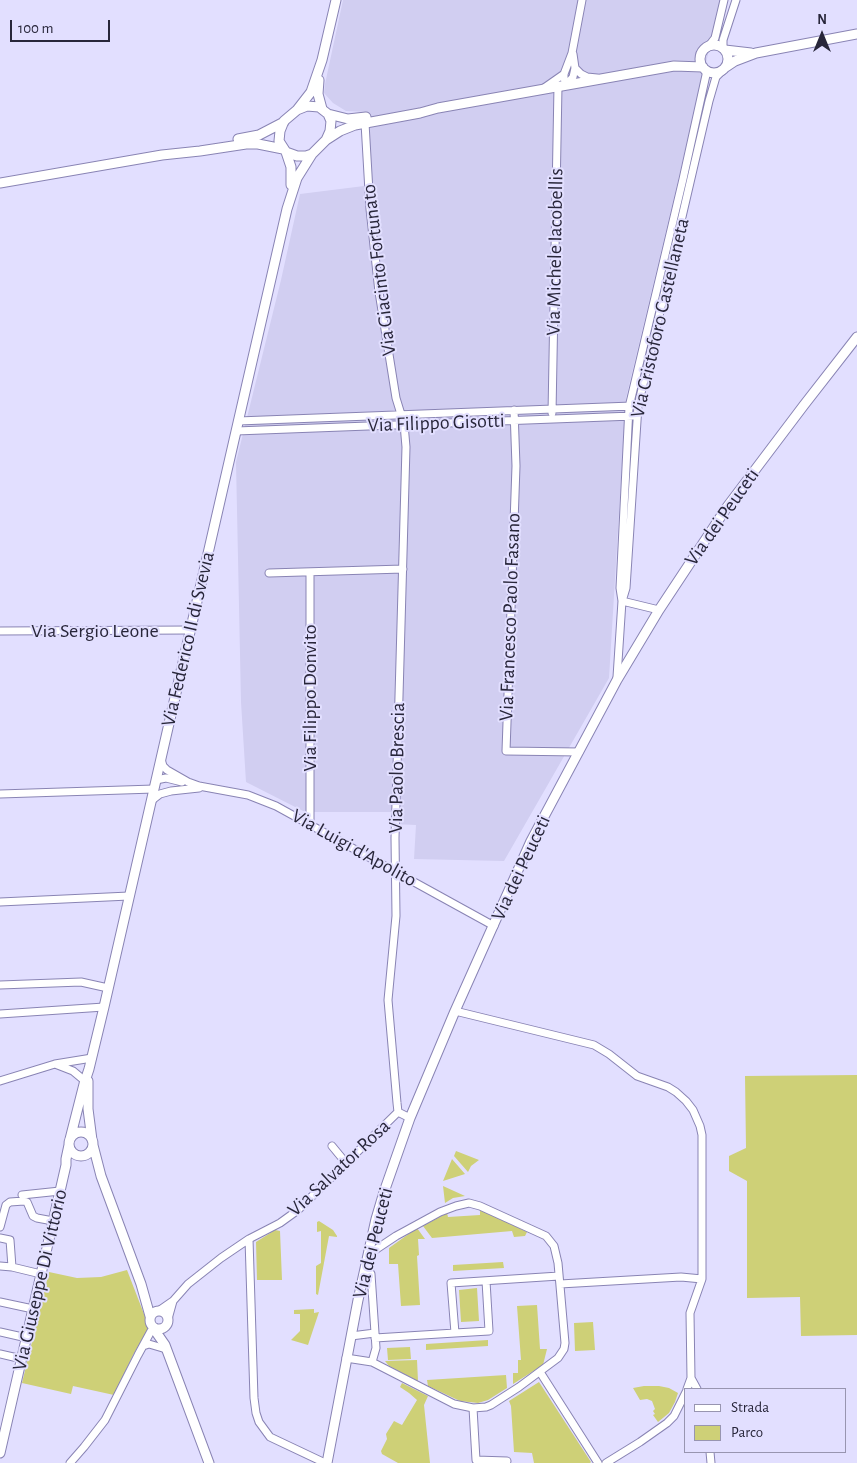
<!DOCTYPE html>
<style>
body{margin:0}
#map{position:relative;width:857px;height:1463px;overflow:hidden;background:#e2dfff;font-family:"Alegreya Sans",sans-serif}
canvas{display:block}
.legend{position:absolute;left:684px;top:1388px;width:162px;height:65px;box-sizing:border-box;background:#e2dfff;border:1px solid #9895b0;margin:0;padding:6px 9px;list-style:none;font-size:15px;color:#28263a}
.legend li{display:flex;align-items:center;gap:10px;height:25px}
.legend b{width:25px;border:1px solid #9895b0}
.north{position:absolute;left:797px;top:10px;width:50px;height:50px;-webkit-text-stroke:4px #e2dfff;paint-order:stroke;rotate:0deg;font-size:14px;font-weight:700;line-height:20px;text-align:center;color:#28263a}
.north::after{content:'';display:block;margin:auto;width:18px;height:22px;background:#28263a;clip-path:polygon(50% 0,100% 100%,50% 72%,0 100%)}
.scale{position:absolute;left:10px;top:20px;width:100px;height:22px;box-sizing:border-box;border:2px solid #28263a;border-top:0;padding-left:6px;font-size:15px;line-height:18px;white-space:nowrap;color:#28263a;-webkit-text-stroke:4px #e2dfff;paint-order:stroke}
</style>
<div id="map">
<canvas width="857" height="1463"></canvas>
<ul class="legend">
<li><b style="height:6px;background:#fff"></b>Strada</li>
<li><b style="height:14px;background:#ced077"></b>Parco</li>
</ul>
<div class="north">N</div>
<div class="scale">100 m</div>
</div>
<script>
const ctx = document.querySelector('canvas').getContext('2d');
ctx.lineJoin = 'round';
function paint(path, color) {
  ctx.fillStyle = color;
  ctx.fill(path, 'evenodd');
}
function shape(rows) {
  const path = new Path2D();
  for (const r of rows) {
    if (r.length === 3) {
      path.moveTo(r[0] + r[2], r[1]);
      path.arc(r[0], r[1], r[2], 0, 2 * Math.PI);
      continue;
    }
    path.moveTo(r[0], r[1]);
    for (let i = 2; i < r.length; i += 2) path.lineTo(r[i], r[i + 1]);
  }
  return path;
}
function stroke(path, color, width, dash) {
  ctx.strokeStyle = color;
  ctx.lineWidth = width;
  ctx.lineCap = dash ? 'butt' : 'round';
  ctx.setLineDash(dash || []);
  ctx.stroke(path);
}
function drawText(font, color, halo, rows, align = 'center') {
  ctx.font = font + ' "Alegreya Sans",sans-serif';
  ctx.lineWidth = 4;
  ctx.setLineDash([]);
  ctx.textBaseline = 'middle';
  ctx.strokeStyle = halo;
  ctx.fillStyle = color;
  for (const [text, x, y, turn = 0] of rows) {
    ctx.save();
    ctx.translate(x, y);
    ctx.rotate((+turn || 0) * Math.PI / 180);
    ctx.textAlign = isNaN(turn) ? turn : align;
    if (halo) ctx.strokeText(text, 0, 0);
    ctx.fillText(text, 0, 0);
    ctx.restore();
  }
}
paint(shape([
 [343,0,721,0,626,398,609,678,504,861,414,859,416,825,393,824,393,812,305,812,246,782,241,702,236,462,281,280,300,194,372,185,367,112,346,111,333,103,324,93,325,84]
]), '#d1cef1');
paint(shape([
 [857,1075,857,1335,801,1336,800,1297,747,1298,747,1181,729,1171,729,1156,746,1148,745,1076],
 [456,1151,479,1160,471,1166,468,1172,454,1156],
 [452,1159,465,1174,443,1181],
 [443,1186,465,1196,453,1198,445,1203],
 [480,1209,527,1232,525,1236,514,1237,512,1231,432,1238,423,1226,447,1213,448,1217,480,1215],
 [319,1221,333,1230,337,1236,337,1237,329,1236,318,1295,316,1294,316,1266,321,1263,321,1231,317,1232,317,1222],
 [417,1228,425,1239,418,1239,419,1255,417,1256,420,1305,401,1306,398,1264,389,1264,389,1248],
 [275,1230,280,1231,282,1280,257,1280,256,1242],
 [503,1262,504,1268,453,1271,453,1265],
 [127,1270,149,1327,133,1355,114,1395,73,1386,71,1394,22,1383,49,1272,77,1278,101,1277],
 [477,1288,479,1321,461,1322,459,1290],
 [537,1305,540,1349,547,1349,543,1365,513,1384,513,1373,518,1373,518,1360,521,1360,517,1306],
 [314,1309,314,1313,319,1312,308,1345,291,1340,300,1331,300,1314,294,1314,294,1310],
 [593,1322,595,1350,575,1351,574,1323],
 [488,1340,488,1346,426,1350,426,1344],
 [410,1347,411,1359,388,1360,387,1348],
 [417,1360,418,1381,389,1366,385,1361],
 [506,1375,507,1388,488,1400,478,1403,460,1401,428,1386,427,1380],
 [539,1382,591,1462,590,1463,534,1463,532,1453,514,1452,511,1406,509,1401],
 [402,1383,428,1396,424,1405,430,1463,398,1463,382,1454,381,1451,387,1439,386,1434,394,1421,402,1425,417,1400,409,1393,400,1387],
 [644,1386,659,1386,669,1388,678,1393,675,1402,669,1413,658,1422,653,1415,655,1414,653,1411,655,1409,652,1401,647,1399,640,1400,633,1388]
]), '#ced077');
const minor = shape([
 [708,47,715,38,724,0],
 [723,49,723,40,736,0],
 [575,68,581,74,587,77,597,78],
 [566,85,564,78,564,74,572,53,582,0],
 [566,85,573,77,575,68,573,54],
 [544,88,564,74],
 [365,123,370,209,379,292,396,398,404,424,406,447,395,838,396,916,388,1000,397,1103,398,1112],
 [514,410,516,466,506,751,579,752],
 [552,413,558,86],
 [238,421,632,406],
 [236,431,633,416],
 [269,573,403,569],
 [623,598,626,588,638,406,709,101,716,77,722,71],
 [622,601,659,610],
 [0,631,190,630],
 [617,677,622,601,620,588,629,407,683,179,706,75,706,70],
 [161,759,163,766,167,770,188,782,199,786,248,795,276,806,494,926],
 [156,780,166,778,182,782],
 [0,794,154,789],
 [151,801,160,794,171,791,199,788],
 [310,824,310,572],
 [0,902,129,896],
 [0,985,81,982,108,988],
 [455,1011,594,1045,609,1054,637,1076,668,1087,676,1092,686,1101,693,1110,700,1126,702,1135,702,1279,690,1313,691,1378,687,1389],
 [0,1014,104,1007],
 [55,1064,92,1058],
 [0,1081,55,1064,73,1071,85,1081],
 [332,1146,346,1163],
 [22,1195,60,1191],
 [0,1227,6,1205,10,1202,24,1201,27,1202,33,1216,37,1218,53,1221],
 [0,1238,10,1240,12,1267],
 [249,1239,254,1398,256,1413,259,1422,270,1437,325,1463],
 [0,1266,12,1267,41,1274],
 [366,1266,371,1274,375,1333,376,1348,372,1362],
 [486,1281,489,1331,455,1333,451,1283,559,1276],
 [560,1284,681,1277,702,1279],
 [0,1302,33,1309],
 [160,1310,173,1301],
 [168,1319,173,1301,188,1284,221,1258,249,1239,280,1223,298,1210,398,1112,410,1118],
 [0,1332,27,1338],
 [351,1336,375,1333],
 [375,1338,455,1333],
 [143,1346,149,1344,166,1349],
 [0,1354,22,1359],
 [346,1358,372,1362,454,1404,473,1408,486,1407,491,1405,519,1387,558,1358,564,1349,565,1343,558,1263,554,1246,546,1236,480,1206,469,1203,456,1206,440,1212,396,1236,369,1254],
 [540,1372,598,1463],
 [691,1378,697,1389],
 [473,1408,476,1460,507,1461],
 [710,1452,711,1463],
 [70,1463,84,1447,105,1420,138,1355,151,1331,154,1328],
 [606,1463,640,1442,667,1423,674,1416,686,1392]
]);
const major = shape([
 [714,59,14],
 [725,50,751,53],
 [726,67,735,61,756,53,857,34],
 [319,80,318,94,322,109],
 [297,110,307,106,319,107,328,114,331,121,330,131,326,140,312,154,306,156,297,156,286,152,279,141,280,131,284,121,297,110,311,92,322,60,336,0],
 [328,114,348,119,366,117],
 [238,139,259,135,284,122],
 [326,140,340,131,355,125,420,113,438,108,674,66,703,67],
 [286,152,291,167,291,185],
 [0,183,162,155,200,151,246,144,258,144,283,149],
 [88,1081,88,1109,92,1140],
 [81,1144,12],
 [70,1139,84,1084,89,1069,104,1007,287,209,297,178,312,154],
 [93,1145,101,1176,141,1284,150,1316],
 [159,1320,9],
 [155,1328,156,1332,165,1345,209,1463],
 [0,1453,66,1165,66,1159,69,1145],
 [327,1463,358,1300,376,1219,384,1192,410,1118,455,1011,531,841,617,680,659,610,727,507,804,405,857,337]
]);
stroke(minor, '#8984b4', 9);
stroke(major, '#8984b4', 11);
stroke(minor, '#fff', 7);
stroke(major, '#fff', 9);
drawText('20px', '#28263a', '#e2dfff', [
 ["Via Michele Iacobellis",555,252,-89],
 ["Via Giacinto Fortunato",379,270,-97],
 ["Via Cristoforo Castellaneta",660,318,-77],
 ["Via Filippo Gisotti",436,423,-2],
 ["Via dei Peuceti",722,517,-55],
 ["Via Francesco Paolo Fasano",510,617,-88],
 ["Via Sergio Leone",95,631],
 ["Via Federico II di Svevia",188,639,-77],
 ["Via Filippo Donvito",310,698,-90],
 ["Via Paolo Brescia",397,768,-89],
 ["Via Luigi d'Apolito",354,848,29],
 ["Via dei Peuceti",521,868,-65],
 ["Via Salvator Rosa",339,1168,-43],
 ["Via dei Peuceti",373,1243,-76],
 ["Via Giuseppe Di Vittorio",40,1280,-77]
]);
</script>
